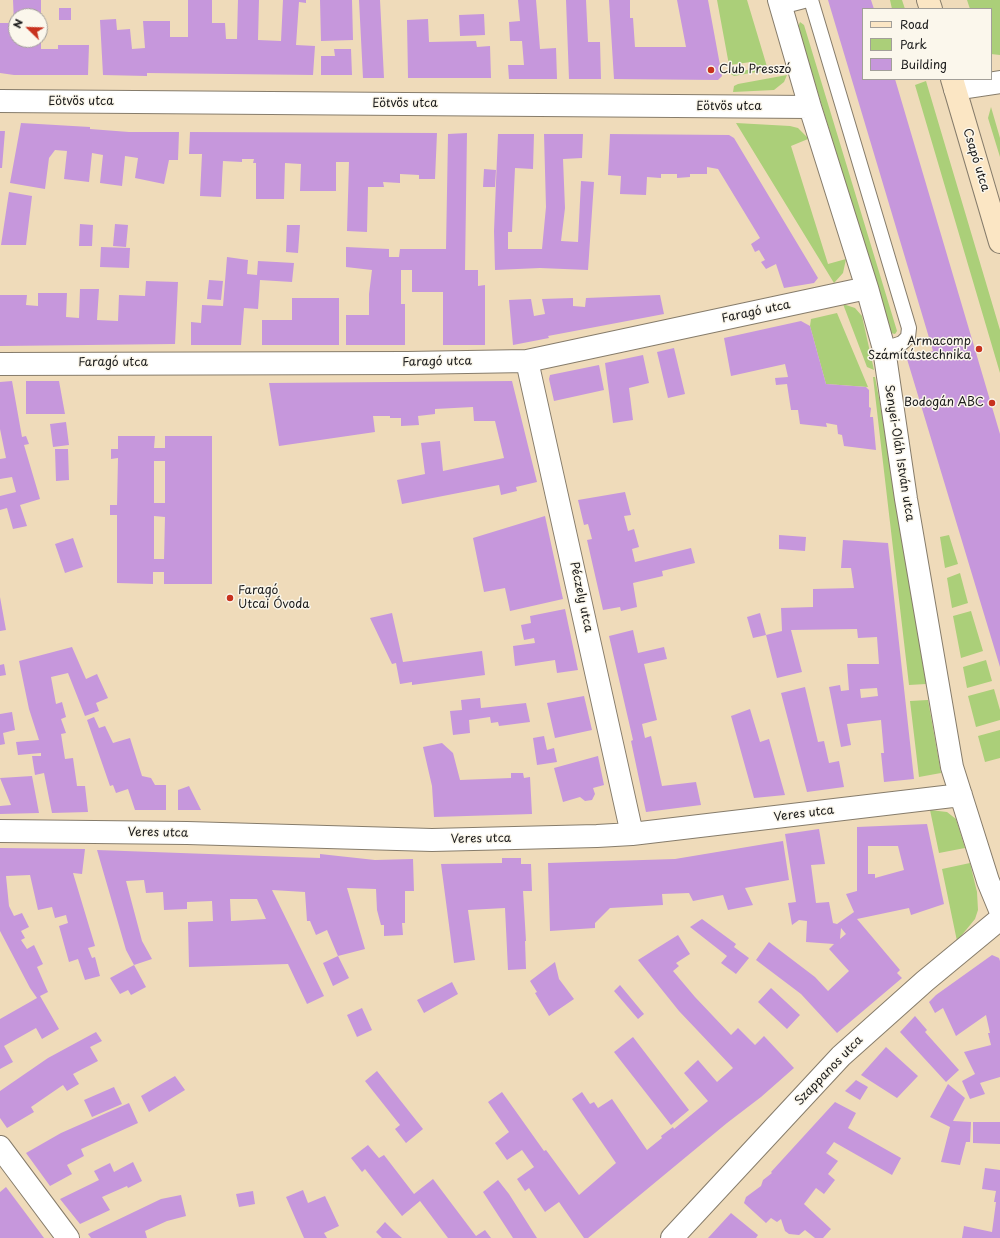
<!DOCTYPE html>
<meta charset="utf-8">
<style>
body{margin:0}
#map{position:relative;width:1000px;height:1238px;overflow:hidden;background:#efdbba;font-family:"Playpen Sans",sans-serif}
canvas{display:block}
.legend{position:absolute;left:862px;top:8px;width:130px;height:72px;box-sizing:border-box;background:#fbf7ec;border:1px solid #a29f99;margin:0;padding:5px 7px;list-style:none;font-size:12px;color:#1c1c1c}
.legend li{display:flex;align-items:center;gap:8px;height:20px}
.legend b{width:20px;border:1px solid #a29f99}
.north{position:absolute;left:8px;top:8px;width:40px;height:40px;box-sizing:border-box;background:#fbf7ec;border:1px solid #a29f99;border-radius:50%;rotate:293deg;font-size:11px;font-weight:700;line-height:16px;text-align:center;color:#1c1c1c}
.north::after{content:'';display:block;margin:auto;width:14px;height:18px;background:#c8321e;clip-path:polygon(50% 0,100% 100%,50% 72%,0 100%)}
</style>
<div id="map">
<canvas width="1000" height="1238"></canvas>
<ul class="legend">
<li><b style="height:5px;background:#fbe6c4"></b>Road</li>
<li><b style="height:11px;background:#abcf79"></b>Park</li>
<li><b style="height:11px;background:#c697dc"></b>Building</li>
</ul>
<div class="north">N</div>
</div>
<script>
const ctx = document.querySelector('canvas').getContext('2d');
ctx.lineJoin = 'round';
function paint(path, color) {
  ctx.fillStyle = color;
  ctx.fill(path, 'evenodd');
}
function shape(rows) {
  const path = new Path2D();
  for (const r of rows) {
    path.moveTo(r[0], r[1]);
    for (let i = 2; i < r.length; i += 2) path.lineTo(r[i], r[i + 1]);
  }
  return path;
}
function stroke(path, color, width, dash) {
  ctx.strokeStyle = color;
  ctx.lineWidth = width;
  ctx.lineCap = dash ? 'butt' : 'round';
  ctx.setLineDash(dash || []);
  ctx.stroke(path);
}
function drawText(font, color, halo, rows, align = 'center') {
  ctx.font = font + ' "Playpen Sans",sans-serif';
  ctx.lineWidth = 3;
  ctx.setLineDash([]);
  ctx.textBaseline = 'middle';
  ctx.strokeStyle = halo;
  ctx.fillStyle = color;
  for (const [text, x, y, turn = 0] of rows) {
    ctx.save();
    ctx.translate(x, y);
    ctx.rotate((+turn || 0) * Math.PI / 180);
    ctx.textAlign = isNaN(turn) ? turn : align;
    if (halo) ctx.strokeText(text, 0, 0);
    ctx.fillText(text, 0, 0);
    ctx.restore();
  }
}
paint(shape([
 [717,0,747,0,768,70,734,76,731,74,730,73,752,69,751,62,729,65],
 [890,0,902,0,905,9,892,9],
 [967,0,1000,0,1000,55,991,54,991,9,970,9],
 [800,22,804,25,897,331,895,334,891,333,798,27],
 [787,75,784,82,774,90,733,92,734,86,738,84],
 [926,81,1000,330,1000,373,915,85],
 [991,107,1000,138,1000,157,988,118],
 [736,123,790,126,798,128,807,137,808,139,791,146,828,264,846,259,843,273,834,283],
 [843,304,855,308,862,316,874,370,867,367],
 [837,313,868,387,826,384,810,326,811,319],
 [873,377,875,377,885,430,926,684,909,685],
 [949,535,958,564,945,568,940,537],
 [960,573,968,603,952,608,947,578],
 [971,611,983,651,961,658,953,616],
 [986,660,992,681,967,688,963,667],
 [994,689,1000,710,1000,720,976,727,968,696],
 [928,700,941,773,919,777,910,701],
 [1000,730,1000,758,985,762,978,736],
 [930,810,947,812,956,819,965,848,939,853],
 [970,863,977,892,978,910,975,919,957,941,942,869]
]), '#abcf79');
paint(shape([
 [13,0,41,0,41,16,16,16,16,40,41,40,41,49,58,49,58,45,89,45,88,75,14,75,0,73,0,23,14,23],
 [188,0,212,0,212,23,225,23,226,39,237,39,238,0,259,0,258,40,281,41,283,0,306,0,306,3,299,2,296,45,315,46,313,75,147,73,147,76,103,75,100,20,116,19,117,30,130,29,132,49,145,48,143,21,170,21,170,37,188,37],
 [320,0,352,0,353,40,321,41],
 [359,0,380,0,384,78,363,78],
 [518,0,536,0,540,49,556,48,557,79,509,79,508,65,524,65,522,41,510,41,509,22,520,21],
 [566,0,586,0,588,42,600,42,601,79,569,79],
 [609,0,630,0,630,18,633,18,635,47,686,47,677,0,708,0,722,76,718,80,614,79],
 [828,0,871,0,874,9,863,9,863,79,895,79,1000,434,1000,667,907,359,933,351],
 [59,8,71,8,71,20,59,20],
 [484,14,485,35,460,36,459,15],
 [428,19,429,42,476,41,477,47,490,46,491,78,408,78,407,20],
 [334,49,351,49,352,75,321,75,321,56,335,56],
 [21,123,90,127,90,129,129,132,179,132,178,160,169,160,164,184,135,178,138,158,125,156,122,186,100,183,103,155,92,153,89,182,64,179,67,151,55,150,49,158,45,189,10,183],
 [0,131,5,131,2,168,0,168],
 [190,132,437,133,435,179,419,179,419,175,400,174,400,183,383,182,384,187,368,187,367,232,347,231,349,162,336,162,336,191,300,191,301,164,285,163,284,199,256,199,256,163,253,163,254,159,242,159,242,162,223,161,221,197,200,196,202,154,189,154],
 [467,133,465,270,478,270,478,286,485,285,485,345,443,345,443,292,412,292,412,270,401,270,401,304,405,304,405,345,346,345,346,315,369,315,369,294,372,270,346,267,346,247,389,249,389,257,399,257,400,249,446,249,448,134],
 [498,134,534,134,533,169,515,168,512,232,508,232,508,249,542,249,546,207,544,134,583,134,582,158,563,159,565,208,561,241,578,242,581,181,594,182,588,270,540,268,495,270,494,231],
 [610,134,729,135,734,138,818,278,814,283,784,288,776,264,766,269,761,262,765,260,759,250,755,252,751,244,760,238,718,169,707,167,707,174,690,174,690,177,677,178,677,174,661,174,661,178,647,177,646,195,620,194,621,176,608,175],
 [484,169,496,170,495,187,483,187],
 [9,192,32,196,26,245,1,245],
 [80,224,93,225,92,246,79,246],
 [115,224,128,225,126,247,113,246],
 [287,225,300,225,298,253,286,252],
 [101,247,130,248,129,268,100,267],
 [227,257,248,260,247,274,257,275,258,261,294,263,292,282,260,280,258,309,244,308,241,345,191,345,191,322,201,323,202,305,223,306],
 [209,280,223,281,221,300,207,299],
 [146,281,178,282,175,344,0,346,0,295,27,295,26,305,38,306,38,293,67,293,66,317,79,318,80,289,99,289,97,320,118,321,119,295,145,296],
 [660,295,664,314,548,336,549,338,513,345,509,300,531,299,534,316,545,314,542,299,573,298,573,306,585,307,586,298],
 [292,298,339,298,339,345,262,345,262,320,292,320],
 [801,321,810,326,826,384,866,387,869,390,869,407,871,408,870,417,873,417,876,450,844,446,842,435,838,434,837,425,826,423,827,427,800,424,798,410,791,410,787,384,776,385,775,378,788,377,785,364,731,376,724,338],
 [674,348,685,394,668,398,657,352],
 [643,355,649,383,629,388,633,420,613,423,605,363],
 [599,365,604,390,554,401,549,379,550,375],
 [12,381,22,437,26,436,29,444,24,445,40,499,20,505,27,526,13,529,7,508,0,510,0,496,16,492,12,477,0,479,0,459,6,458,0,429,0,382],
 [26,381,59,381,65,414,26,414],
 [512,381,537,482,516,487,517,491,501,495,499,485,402,504,397,480,425,474,421,443,440,441,443,471,504,458,495,421,474,421,473,407,435,409,435,414,418,416,419,425,401,426,401,418,390,418,390,416,373,416,375,432,279,446,269,383],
 [66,422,69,445,53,447,50,424],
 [118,436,155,436,154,448,165,448,165,436,212,436,212,584,164,584,164,572,153,572,153,584,117,583,117,515,110,515,110,505,117,505,118,458,111,459,111,449,118,449],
 [154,461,165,461,165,503,154,503],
 [154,516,165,517,164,559,154,559],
 [55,449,68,449,69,480,56,481],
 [625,492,631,515,624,516,628,531,634,529,639,547,632,549,635,562,691,548,695,563,662,571,663,576,633,583,637,607,621,611,620,607,603,610,587,540,592,539,588,524,584,525,578,500],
 [545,516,563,599,510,611,505,588,484,592,473,538],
 [779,535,806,537,805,551,779,549],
 [73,538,83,567,65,573,55,544],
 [843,540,888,543,914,779,884,782,881,753,884,753,881,720,847,724,851,745,841,747,829,687,840,685,841,691,849,690,847,664,879,664,877,637,858,638,857,629,791,630,802,672,777,678,766,635,753,638,747,617,760,613,766,635,782,631,781,608,813,607,813,589,854,588,851,568,841,568],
 [877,688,878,696,861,698,860,689],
 [0,597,6,630,0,631],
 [565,609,578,670,557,673,555,660,515,666,513,646,535,643,534,638,524,640,521,625,531,623,530,616],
 [392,613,403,662,482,651,485,675,412,685,412,682,400,684,396,663,392,664,370,618],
 [633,630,638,653,664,647,667,659,644,664,657,720,642,724,645,738,651,736,662,786,696,782,701,805,646,812,631,741,633,740,609,636],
 [72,647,86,679,97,674,108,698,96,703,99,711,85,716,68,673,51,677,56,704,62,702,66,717,61,719,66,733,61,734,65,759,73,758,77,786,85,786,88,812,52,813,44,773,35,775,32,756,41,756,41,753,18,755,16,742,39,740,29,709,19,661],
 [4,664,6,675,0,676,0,665],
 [805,687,818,742,824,741,829,763,839,761,844,787,807,792,781,693],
 [584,696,592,730,555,738,547,703],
 [480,698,481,708,526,703,530,722,499,726,498,722,491,723,490,717,469,720,470,733,453,735,450,711,462,710,461,700],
 [750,709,760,742,769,739,785,795,754,798,731,716],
 [12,712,15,730,3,733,5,744,0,745,0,714],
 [94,717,99,728,105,726,113,743,130,738,142,776,151,778,155,785,166,785,166,810,135,810,128,789,116,793,113,785,110,786,87,720],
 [544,736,547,750,554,748,557,762,537,765,533,738],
 [442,743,453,753,460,780,511,778,511,773,523,773,524,778,530,777,532,814,434,817,432,786,423,747],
 [598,756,604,785,593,788,595,794,592,800,585,801,580,797,563,802,554,768],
 [32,776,39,813,0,814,0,806,11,805,0,778],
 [189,786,201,810,178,810,178,790],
 [927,824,944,904,911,915,909,908,857,919,900,970,897,973,902,978,837,1033,801,994,756,960,769,942,815,977,828,991,849,971,829,949,834,944,806,942,807,921,799,920,792,925,788,903,796,902,785,834,819,829,825,864,811,865,816,903,829,902,833,923,837,924,854,912,846,894,857,891,857,827],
 [868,846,898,846,904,870,875,878,875,874,868,874],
 [841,928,846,934,840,939],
 [783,841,789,880,745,888,753,905,728,910,723,895,693,901,689,893,662,894,663,905,610,908,595,923,595,928,550,931,548,863,675,859],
 [0,848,85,849,82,874,73,873,95,946,88,948,92,958,95,957,100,976,85,980,78,959,69,962,59,926,68,923,66,915,55,918,52,907,38,910,30,875,6,876,9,906,14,916,22,913,29,927,21,931,25,938,21,940,27,949,34,945,43,964,37,967,48,992,40,996,59,1029,42,1039,36,1028,4,1046,13,1062,0,1069,0,1019,37,998,30,988,0,931],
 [97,850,320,858,320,854,375,860,413,859,414,891,405,891,405,923,402,923,403,935,384,936,384,925,381,925,377,910,376,889,347,888,365,949,338,956,327,930,316,935,310,921,307,921,305,892,272,890,324,996,307,1004,288,964,189,967,188,922,213,921,212,901,187,902,187,909,164,910,163,892,146,893,144,880,126,881,142,941,152,959,134,965,126,950],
 [230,899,257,899,266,919,231,921],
 [502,858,521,858,521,864,531,864,532,891,523,891,526,941,525,941,526,969,508,970,505,908,468,910,475,960,454,963,441,864,502,863],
 [702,919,736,944,734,947,749,958,736,974,721,963,727,956,690,927],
 [678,935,690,954,676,963,679,966,673,971,695,997,731,1035,738,1028,755,1045,764,1036,794,1068,761,1097,727,1123,588,1238,584,1238,559,1202,545,1212,529,1188,525,1191,517,1179,534,1167,522,1150,507,1160,495,1143,509,1132,488,1102,502,1092,544,1151,546,1150,579,1195,616,1163,572,1099,582,1092,590,1104,594,1102,598,1108,612,1099,647,1150,662,1138,661,1136,673,1127,674,1129,708,1101,684,1073,698,1060,717,1082,733,1068,679,1011,638,960],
 [992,955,999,958,1000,961,1000,1077,980,1083,985,1094,970,1099,962,1081,975,1074,964,1052,991,1045,988,1033,990,1033,986,1015,956,1036,943,1008,935,1013,929,1002,936,995],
 [338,956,349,978,333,986,323,963],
 [555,962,559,979,574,999,549,1016,535,993,537,992,530,981],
 [134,965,146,987,131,995,128,990,120,994,110,978],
 [452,982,458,994,424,1013,417,1000],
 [620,985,644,1014,638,1019,614,991],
 [771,988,800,1015,787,1029,758,1002],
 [362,1008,372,1030,357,1037,347,1015],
 [915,1016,927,1030,925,1032,959,1070,946,1082,900,1032],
 [96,1032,102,1041,90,1047,98,1061,73,1074,79,1084,67,1091,63,1085,31,1107,34,1112,7,1128,0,1118,0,1091,48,1058],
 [633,1037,689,1110,671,1125,614,1052],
 [886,1047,918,1076,897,1098,861,1075],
 [377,1071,423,1129,406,1143,395,1129,400,1125,365,1081],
 [175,1076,185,1090,149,1112,141,1096],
 [856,1080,868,1087,860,1100,845,1091],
 [948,1084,965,1098,953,1121,971,1122,970,1142,966,1142,960,1165,941,1162,950,1127,930,1117],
 [114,1087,122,1104,92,1117,84,1100],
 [835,1102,856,1113,848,1128,901,1158,892,1175,834,1142,826,1153,838,1161,828,1174,835,1180,824,1194,816,1188,804,1204,831,1229,823,1238,815,1238,805,1230,799,1235,789,1234,785,1231,781,1219,777,1222,771,1218,766,1223,744,1203,746,1197,761,1186,763,1180,772,1173,771,1172],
 [129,1103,138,1123,81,1149,84,1156,67,1165,72,1174,50,1186,26,1153,61,1133],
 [973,1122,1000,1122,1000,1144,973,1143],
 [368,1145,379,1158,384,1155,414,1194,433,1179,476,1236,485,1230,491,1238,448,1238,420,1201,402,1216,365,1169,362,1172,351,1158],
 [133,1162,142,1181,128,1188,127,1186,102,1197,110,1210,80,1224,60,1199,99,1180,94,1171,110,1163,114,1172],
 [985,1168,1000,1170,1000,1238,962,1238,964,1226,992,1232,996,1202,994,1202,996,1191,982,1189],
 [498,1180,509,1194,537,1238,513,1238,483,1192],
 [6,1187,24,1211,44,1238,0,1238,0,1192],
 [303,1190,308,1203,325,1196,339,1226,324,1233,327,1238,304,1238,286,1197],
 [253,1191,255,1204,239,1207,236,1194],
 [181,1195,186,1216,167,1221,145,1231,147,1238,91,1238,88,1234,161,1199],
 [731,1213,758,1235,756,1238,708,1238],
 [385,1222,395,1232,402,1238,382,1238,376,1232]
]), '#c697dc');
const lane = shape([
 [811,0,909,328,908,337,902,343,884,349],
 [781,7,808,0]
]);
const street = shape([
 [779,0,810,107,867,288,884,349,906,499,952,767,988,881,1000,910],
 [955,89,1000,82],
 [0,101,810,107],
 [527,361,632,834],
 [0,364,407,363,527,361,867,288],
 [0,831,187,833,432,840,597,836,632,834,961,795],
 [0,1147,68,1238],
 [672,1238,841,1056,925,981,1000,919]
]);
const secondary = shape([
 [928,0,931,9],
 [952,79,1000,242]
]);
stroke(lane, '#867c6b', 16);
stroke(street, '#867c6b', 24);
stroke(secondary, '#867c6b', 24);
stroke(lane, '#fff', 14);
stroke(street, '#fff', 22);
stroke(secondary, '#fbe6c4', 22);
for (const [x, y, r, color] of [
 [711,70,4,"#c8321e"],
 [979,349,4,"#c8321e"],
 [992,403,4,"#c8321e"],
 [230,598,4,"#c8321e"]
]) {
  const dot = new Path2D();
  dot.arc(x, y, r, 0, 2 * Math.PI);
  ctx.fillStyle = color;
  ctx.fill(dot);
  stroke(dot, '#fbf7ec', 1.5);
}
drawText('12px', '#1c1c1c', '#fbf7ec', [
 ["Club Presszó",719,70],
 ["Armacomp",971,342,"right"],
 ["Számítástechnika",971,356,"right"],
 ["Bodogán ABC",984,403,"right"],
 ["Faragó",238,591],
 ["Utcai Óvoda",238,605]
], 'left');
drawText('12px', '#1c1c1c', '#fbf7ec', [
 ["Eötvös utca",81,102],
 ["Eötvös utca",405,104],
 ["Eötvös utca",729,107],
 ["Csapó utca",976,160,73],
 ["Faragó utca",756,312,-12],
 ["Faragó utca",437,362,-1],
 ["Faragó utca",113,363],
 ["Senyei-Oláh István utca",899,453,81],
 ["Péczely utca",581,597,78],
 ["Veres utca",804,814,-7],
 ["Veres utca",158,833,1],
 ["Veres utca",481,839,-1],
 ["Szappanos utca",829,1071,-46]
]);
</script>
